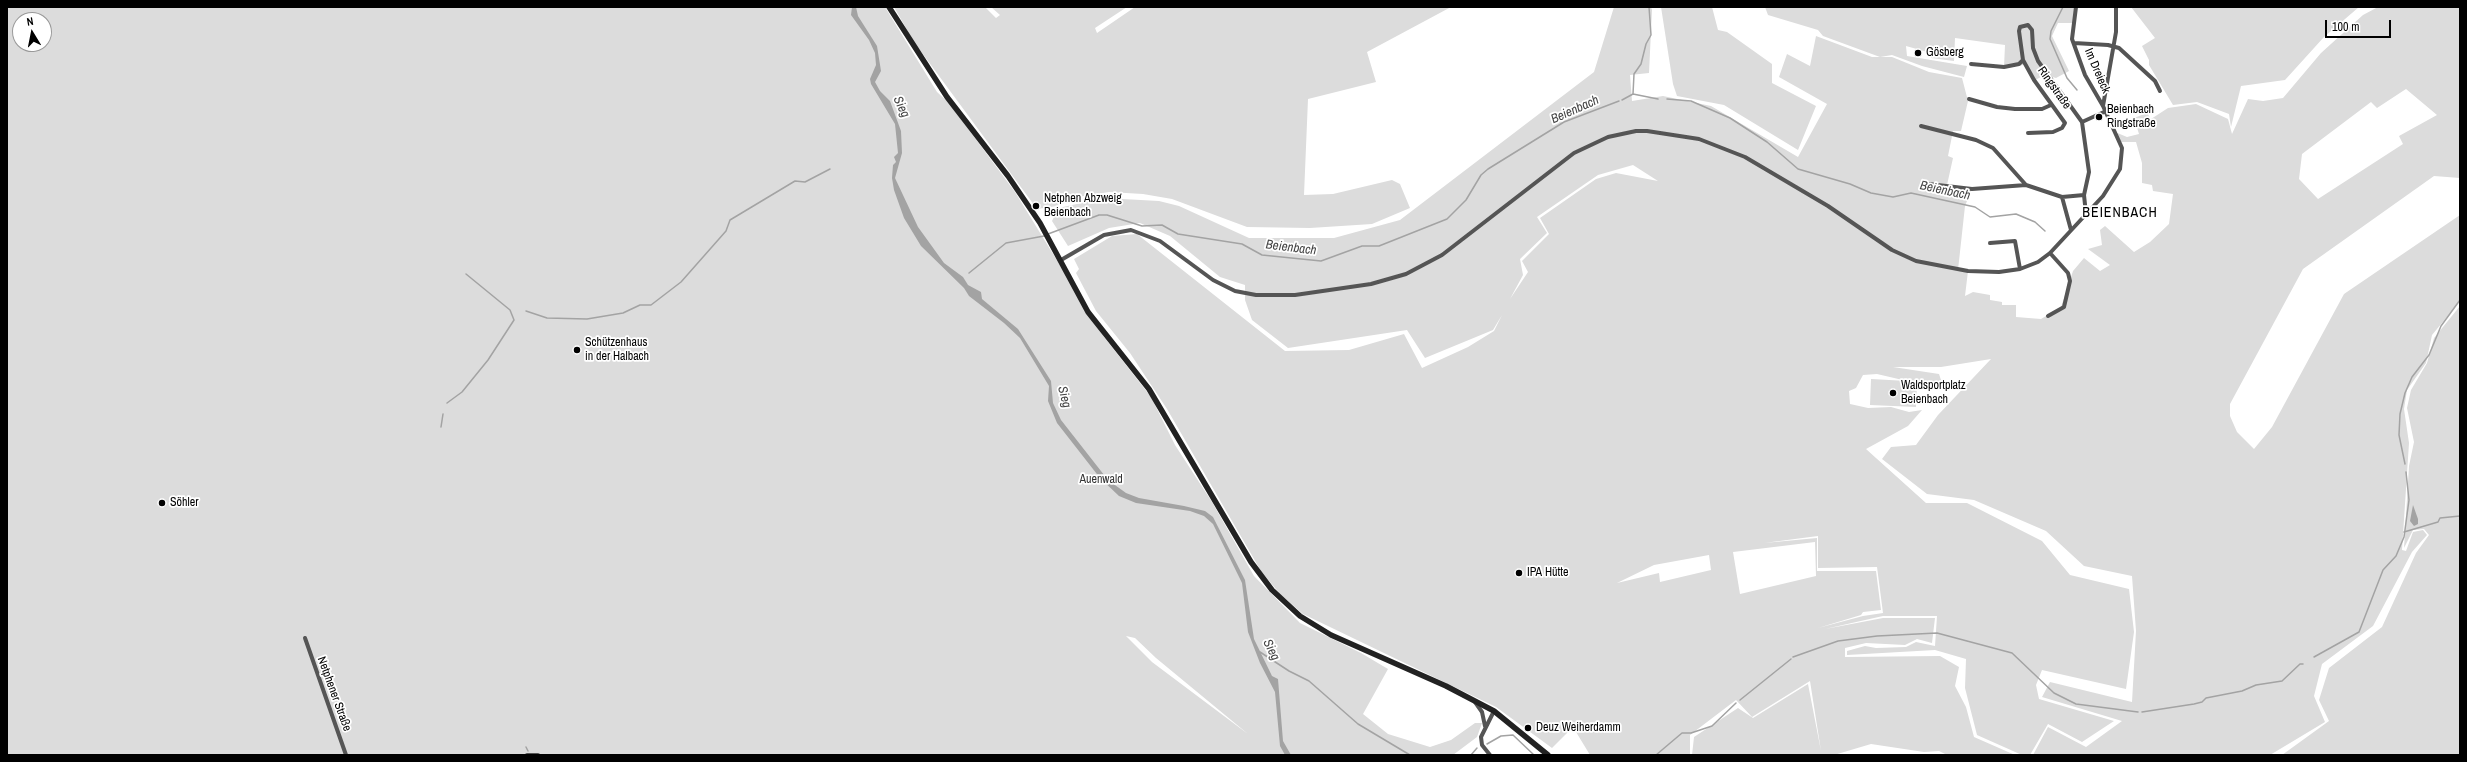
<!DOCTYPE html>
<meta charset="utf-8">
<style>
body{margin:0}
#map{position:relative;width:2467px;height:762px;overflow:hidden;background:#fff;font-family:"Archivo Narrow",sans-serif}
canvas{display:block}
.frame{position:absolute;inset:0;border:8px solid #000;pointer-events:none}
.north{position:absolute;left:12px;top:12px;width:40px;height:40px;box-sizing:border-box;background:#fff;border:1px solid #999;border-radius:50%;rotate:350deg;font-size:11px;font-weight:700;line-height:16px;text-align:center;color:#000}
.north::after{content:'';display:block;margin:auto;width:14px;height:18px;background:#000;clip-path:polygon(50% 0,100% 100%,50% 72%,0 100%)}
.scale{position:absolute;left:2325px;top:20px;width:66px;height:18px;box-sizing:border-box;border:2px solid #000;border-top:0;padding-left:5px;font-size:12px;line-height:14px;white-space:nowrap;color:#000;-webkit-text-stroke:3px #fff;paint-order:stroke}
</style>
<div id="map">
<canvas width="2467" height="762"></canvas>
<div class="frame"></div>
<div class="north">N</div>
<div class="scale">100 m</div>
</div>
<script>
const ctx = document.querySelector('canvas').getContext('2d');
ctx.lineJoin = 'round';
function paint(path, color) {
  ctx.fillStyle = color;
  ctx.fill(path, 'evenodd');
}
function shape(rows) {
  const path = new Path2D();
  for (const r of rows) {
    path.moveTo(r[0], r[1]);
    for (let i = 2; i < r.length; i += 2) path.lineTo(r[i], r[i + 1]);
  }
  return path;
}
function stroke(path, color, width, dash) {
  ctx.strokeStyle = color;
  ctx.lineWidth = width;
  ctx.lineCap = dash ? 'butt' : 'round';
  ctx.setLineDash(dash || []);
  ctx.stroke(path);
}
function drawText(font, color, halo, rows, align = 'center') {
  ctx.font = font + ' "Archivo Narrow",sans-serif';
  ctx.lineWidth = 3.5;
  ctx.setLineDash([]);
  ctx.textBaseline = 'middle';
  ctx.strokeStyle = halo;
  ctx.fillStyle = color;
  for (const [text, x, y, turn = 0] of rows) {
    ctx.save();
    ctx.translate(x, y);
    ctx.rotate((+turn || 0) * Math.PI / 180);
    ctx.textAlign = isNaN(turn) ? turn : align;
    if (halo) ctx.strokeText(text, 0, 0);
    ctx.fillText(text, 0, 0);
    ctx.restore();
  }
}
paint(shape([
 [7,7,885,7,937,92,949,103,1015,192,1104,337,1151,397,1175,445,1212,502,1254,576,1300,623,1361,653,1388,669,1363,714,1388,734,1430,747,1451,740,1475,723,1482,723,1477,737,1453,755,7,755],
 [20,20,44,20,44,44,20,44],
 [1126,636,1135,638,1156,658,1248,734,1152,662],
 [894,7,985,7,996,18,1000,15,991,7,1127,7,1095,28,1097,33,1135,7,1451,7,1367,52,1376,82,1308,99,1304,195,1333,194,1392,180,1400,184,1410,208,1372,224,1310,228,1247,227,1172,199,1143,194,1109,192,1078,197,1057,206,1037,209,914,42],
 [1614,7,1651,7,1652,10,1649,73,1630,75,1632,101,1663,96,1711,106,1798,157,1827,104,1779,77,1787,54,1810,66,1816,36,1872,57,1892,57,1929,72,1962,78,1968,101,1961,131,1953,131,1948,156,1953,158,1947,185,1972,189,1965,206,1958,270,1968,271,1965,296,1973,292,1990,295,1990,300,2002,302,2002,305,2016,305,2016,317,2041,319,2061,307,2073,271,2084,258,2100,271,2110,265,2088,249,2102,245,2100,230,2105,226,2134,252,2150,242,2169,224,2173,194,2153,191,2152,185,2142,183,2142,163,2136,142,2120,142,2115,132,2127,137,2139,134,2134,118,2147,113,2151,119,2168,108,2196,104,2228,119,2232,134,2248,99,2263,101,2283,98,2321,53,2363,15,2378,7,2460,7,2460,178,2434,176,2303,269,2230,404,2230,416,2237,432,2254,449,2272,427,2344,294,2460,215,2460,301,2432,335,2426,363,2407,390,2404,409,2409,443,2402,550,2406,551,2413,532,2423,530,2427,535,2412,552,2373,626,2322,664,2314,696,2325,722,2270,755,2033,755,2048,727,2086,747,2122,721,2042,697,2050,682,2132,702,2136,631,2132,576,2084,566,2046,531,1974,500,1927,494,1882,459,1891,447,1916,445,1938,415,1991,359,1941,367,1893,367,1939,374,1941,380,1934,386,1917,383,1916,407,1870,405,1871,379,1907,381,1877,374,1863,375,1856,388,1849,391,1850,404,1868,408,1891,407,1909,412,1922,410,1908,426,1866,449,1926,503,1967,503,2042,541,2070,575,2129,589,2134,632,2126,689,2042,670,2036,685,2039,699,2114,721,2082,742,2048,724,2030,755,2022,755,1977,735,1965,688,1966,659,1935,650,1847,655,1847,651,1865,646,1876,648,1906,647,1916,642,1935,646,1937,616,1883,616,1825,629,1883,618,1935,618,1932,643,1917,639,1905,645,1866,643,1845,648,1845,657,1940,656,1959,667,1955,686,1966,707,1974,737,2015,755,1947,755,1939,751,1924,752,1871,744,1834,755,1692,755,1694,737,1738,708,1753,718,1808,684,1821,751,1810,681,1752,717,1736,700,1690,735,1690,755,1590,755,1573,727,1552,748,1496,707,1303,614,1280,594,1261,571,1167,409,1130,353,1096,311,1076,273,1079,269,1074,259,1112,236,1137,234,1285,351,1349,350,1404,334,1422,368,1468,347,1494,331,1502,315,1493,330,1425,358,1407,330,1288,348,1252,320,1245,300,1245,285,1220,277,1170,236,1140,223,1109,228,1068,246,1052,221,1056,213,1063,207,1104,198,1159,201,1179,206,1249,238,1334,238,1400,220,1594,72],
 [2406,89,2437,115,2399,136,2403,144,2318,199,2299,179,2302,154,2371,102,2377,108],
 [1633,165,1658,181,1616,173,1596,179,1540,218,1549,234,1522,261,1528,272,1510,299,1523,275,1520,259,1547,233,1537,217,1598,175],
 [1818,536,1818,568,1877,567,1883,613,1863,616,1818,628,1861,615,1863,612,1881,610,1876,571,1817,571,1817,538,1764,543],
 [1815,542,1816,576,1740,594,1733,552],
 [1709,555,1711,570,1660,582,1659,573,1617,583,1654,565],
 [1661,7,1712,7,1718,30,1727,32,1772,64,1772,83,1816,106,1798,150,1724,105,1677,96,1673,84],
 [1765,7,2076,7,2074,23,2058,23,2052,36,2069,71,2056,78,2045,75,2033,81,2024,65,2004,67,2005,45,1955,38,1954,61,1931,58,1931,53,1906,46,1907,56,1967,66,1964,77,1922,66,1892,55,1880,57,1823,36,1818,30,1768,15],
 [2131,7,2359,7,2324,37,2285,80,2241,86,2231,127,2229,114,2197,102,2173,105,2149,65,2149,60,2142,46,2155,38],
 [2460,306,2460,755,2282,755,2329,721,2319,700,2329,668,2382,627,2416,553,2429,535,2424,529,2413,530,2404,548,2409,466,2414,442,2407,408,2411,390,2427,363,2434,338]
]), '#dcdcdc');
paint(shape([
 [852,7,856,7,858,16,877,46,881,71,875,82,880,91,890,101,901,131,902,153,895,178,918,227,944,263,963,277,968,285,981,292,982,299,1018,329,1051,381,1053,403,1061,420,1108,480,1126,493,1139,498,1184,506,1205,511,1213,517,1245,580,1254,639,1272,676,1278,679,1283,741,1291,755,1285,755,1280,746,1275,692,1260,663,1248,632,1242,583,1213,524,1204,516,1190,511,1136,503,1119,496,1100,478,1057,423,1048,401,1049,386,1020,338,1004,323,969,296,964,288,921,246,904,218,894,190,892,178,893,165,896,162,894,157,898,153,895,124,871,84,870,79,876,65,875,53,869,40,851,15],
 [2413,505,2418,519,2418,524,2414,526,2410,521]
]), '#a3a3a3');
stroke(shape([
 [2063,7,2051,31,2050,39,2067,78,2077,90],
 [1633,94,1634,74,1641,64,1646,44,1651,35,1649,7],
 [1667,99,1691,101,1730,118,1767,142,1798,169,1850,184,1871,193,1893,197,1911,193,1975,207,1990,217,2016,214,2035,222,2045,231],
 [1622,100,1633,94,1658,99],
 [1048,234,1099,215,1107,215,1142,226,1162,225,1178,234,1242,244,1262,255,1321,261,1362,246,1379,246,1447,219,1466,200,1481,175,1488,169,1564,122,1619,101],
 [969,273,1006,243,1044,236],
 [526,311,547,318,587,319,623,313,640,305,651,305,681,282,726,231,730,220,795,181,805,182,830,169],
 [447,403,462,392,488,360,514,320,510,310,466,274],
 [441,427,443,414],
 [2405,464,2399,435,2400,414,2405,393,2412,377,2429,355,2441,326,2460,300],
 [2404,532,2438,522,2440,518,2460,516],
 [1260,652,1289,671,1309,681,1358,724,1410,755],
 [1793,657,1838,641,1877,636,1937,633,2012,653,2054,693,2076,704,2138,712],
 [2314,657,2359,632,2383,570,2396,556,2404,537,2409,500,2406,472],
 [1740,700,1791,659],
 [2142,712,2194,704,2202,702,2206,698,2242,691,2256,685,2282,681,2300,664,2303,664],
 [1487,744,1501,736,1513,735,1534,755],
 [526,747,528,751],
 [1471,755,1477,748],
 [1656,755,1682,733,1691,733,1712,726,1736,703]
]), '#a3a3a3', 1.5);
stroke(shape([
 [2076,7,2072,39,2085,75,2103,106],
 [2074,43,2108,45,2119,48,2155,81,2160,91],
 [1971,64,2004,67,2019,64,2023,60],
 [1969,99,1997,107,2015,109,2042,109,2051,105],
 [2082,122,2104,112],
 [1921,126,1976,140,1993,148,2026,185,2062,197,2071,230],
 [2028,133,2053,132,2062,128,2065,123,2034,80,2023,60,2019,31,2020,27,2028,25,2032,30,2033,48,2038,61,2082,122,2089,172,2084,195,2086,214],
 [1929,184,1972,189,2026,185],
 [2062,197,2084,195],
 [1990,243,2015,241,2020,269],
 [1061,260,1104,235,1131,230,1160,241,1213,280,1235,291,1256,295,1295,295,1371,284,1406,274,1442,255,1574,153,1608,137,1636,131,1647,131,1699,139,1745,157,1828,206,1892,250,1916,261,1968,271,1999,272,2020,269,2038,262,2050,253,2103,196,2120,169,2122,148,2103,106,2116,32,2116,7],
 [2048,316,2064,307,2070,281,2068,273,2050,253],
 [305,638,346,755],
 [1475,702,1482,712,1485,726],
 [527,755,538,755],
 [1490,755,1482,745,1481,737,1494,711]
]), '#555', 4);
stroke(shape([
 [889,7,947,97,1008,176,1040,223,1088,312,1149,389,1251,562,1272,590,1300,616,1331,635,1446,686,1494,711,1548,755]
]), '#222', 5.5);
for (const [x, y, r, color] of [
 [1918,53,4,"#000"],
 [2099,117,4,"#000"],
 [1036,206,4,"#000"],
 [577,350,4,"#000"],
 [1893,393,4,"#000"],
 [162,503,4,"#000"],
 [1519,573,4,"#000"],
 [1528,728,4,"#000"]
]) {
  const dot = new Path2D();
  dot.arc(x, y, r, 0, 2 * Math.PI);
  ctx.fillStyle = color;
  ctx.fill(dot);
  stroke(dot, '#fff', 1.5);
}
drawText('12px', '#000', '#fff', [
 ["Gösberg",1926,53],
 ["Beienbach",2107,110],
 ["Ringstraße",2107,124],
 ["Netphen Abzweig",1044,199],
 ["Beienbach",1044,213],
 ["Schützenhaus",585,343],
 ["in der Halbach",585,357],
 ["Waldsportplatz",1901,386],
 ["Beienbach",1901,400],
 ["Söhler",170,503],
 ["IPA Hütte",1527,573],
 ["Deuz Weiherdamm",1536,728]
], 'left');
drawText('12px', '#000', '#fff', [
 ["Im Dreieck",2097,71,67],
 ["Ringstraße",2054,88,55],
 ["Netphener Straße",334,694,70]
]);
drawText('12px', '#333', '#fff', [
 ["Auenwald",1101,480]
]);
drawText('italic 13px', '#444', '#fff', [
 ["Sieg",901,107,65],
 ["Beienbach",1575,110,-24],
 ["Beienbach",1945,191,12],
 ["Beienbach",1291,248,7],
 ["Sieg",1064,397,76],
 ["Sieg",1271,650,64]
]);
ctx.letterSpacing = '1px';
drawText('14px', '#000', '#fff', [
 ["BEIENBACH",2120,213]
]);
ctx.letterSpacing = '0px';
</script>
